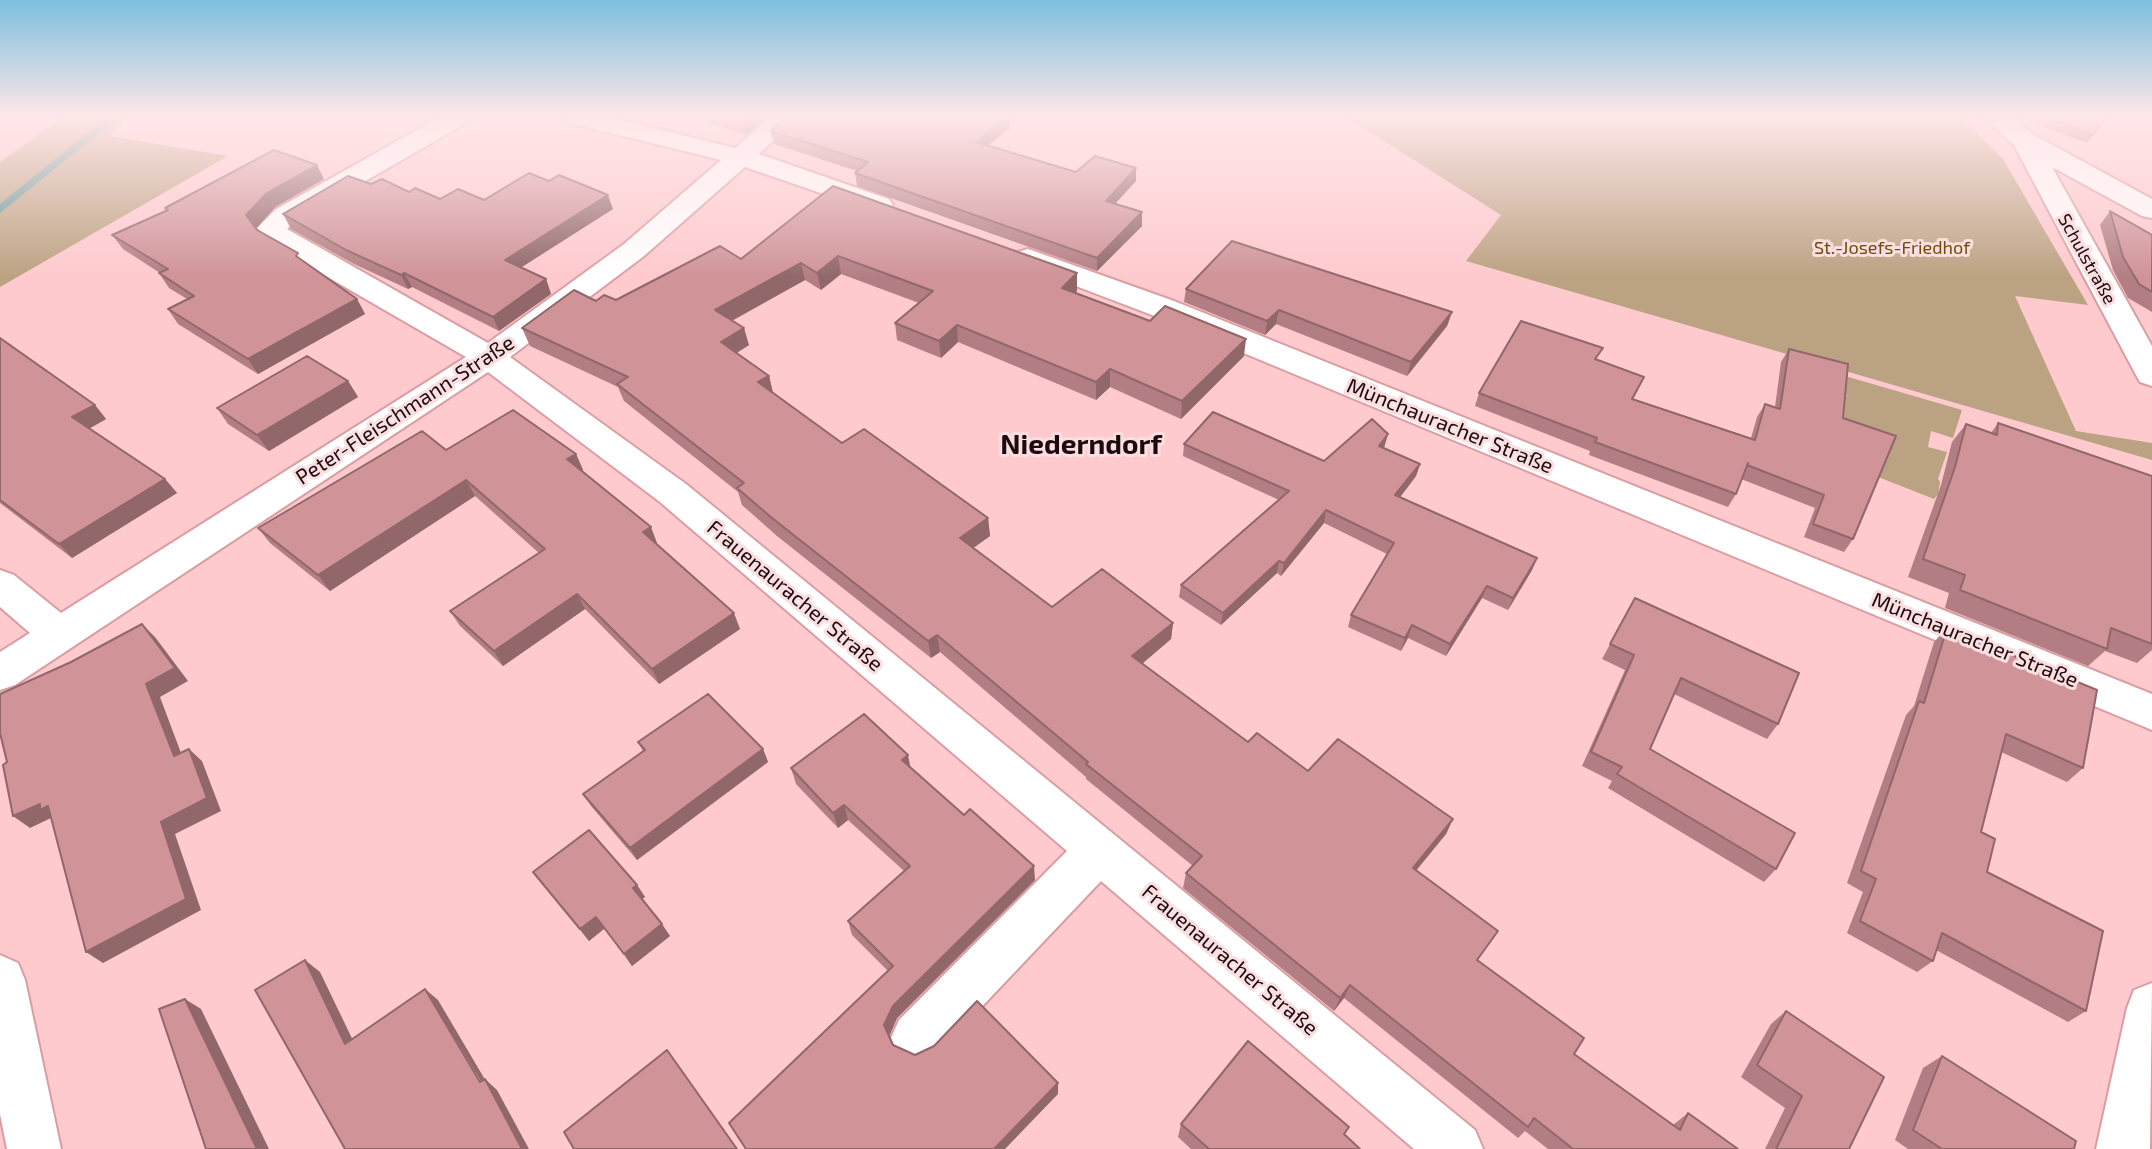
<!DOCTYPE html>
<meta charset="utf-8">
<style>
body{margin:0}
canvas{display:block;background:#fecace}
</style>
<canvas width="2152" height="1149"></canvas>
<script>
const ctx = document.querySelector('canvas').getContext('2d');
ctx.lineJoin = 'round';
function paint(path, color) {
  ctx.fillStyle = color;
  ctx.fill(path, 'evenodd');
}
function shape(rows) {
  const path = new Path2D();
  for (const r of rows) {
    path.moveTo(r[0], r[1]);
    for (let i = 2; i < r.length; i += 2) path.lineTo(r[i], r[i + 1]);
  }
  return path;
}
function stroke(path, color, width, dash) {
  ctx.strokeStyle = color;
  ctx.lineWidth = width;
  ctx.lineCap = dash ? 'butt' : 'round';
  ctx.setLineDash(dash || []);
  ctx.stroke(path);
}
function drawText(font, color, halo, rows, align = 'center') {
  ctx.font = font + ' "Exo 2",sans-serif';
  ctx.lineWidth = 6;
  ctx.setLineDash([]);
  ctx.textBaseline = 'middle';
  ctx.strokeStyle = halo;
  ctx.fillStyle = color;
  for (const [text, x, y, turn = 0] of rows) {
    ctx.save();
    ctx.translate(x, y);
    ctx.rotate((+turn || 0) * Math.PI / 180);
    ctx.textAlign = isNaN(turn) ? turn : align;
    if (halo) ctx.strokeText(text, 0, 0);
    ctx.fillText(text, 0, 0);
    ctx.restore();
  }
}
paint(shape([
 [64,117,127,117,110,136,228,156,0,287,0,162],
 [1346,117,1961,117,2003,159,2088,305,2015,296,2076,431,2152,443,2152,460,1466,261,1501,215],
 [1845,376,1962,410,1953,438,1931,431,1928,447,1947,452,1938,479,1940,482,1938,494,1934,499,1868,473,1833,431,1841,394,1849,396,1843,393]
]), '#bba282');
paint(shape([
 [107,117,119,117,0,213,0,204,107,117]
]), '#5f9695');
const minor = shape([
 [440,117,472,117,468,122,296,221,287,229,488,343,624,244,721,160,566,122,562,117,608,117,735,148,771,117,799,117,759,154,889,199,893,205,889,211,879,213,745,167,644,256,510,357,686,484,1475,1130,1483,1149,1414,1149,1101,881,935,1056,917,1064,899,1056,891,1038,899,1020,1067,851,660,502,488,372,74,646,15,685,0,690,0,652,30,633,0,607,0,570,14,575,61,613,466,357,267,242,257,228,276,209,440,117],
 [1983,117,2012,117,2034,135,2152,199,2152,218,2142,216,2052,167,2152,346,2152,386,2140,382,2136,375,2014,145,1983,117],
 [1028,249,1174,301,2152,694,2152,730,1152,315,1018,264,1013,258,1018,252,1028,249],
 [0,955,18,963,25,980,61,1149,7,1149,0,1114,0,955],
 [2152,983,2150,1149,2096,1149,2127,1008,2134,990,2152,983]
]);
stroke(minor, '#da9da2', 4);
paint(minor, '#fff');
paint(shape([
 [691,117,768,117,746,135],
 [786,117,1009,117,1010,128,988,145,1076,172,1136,168,1136,181,1115,204,1142,226,1097,271,857,186,855,173,857,171,774,144,771,131],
 [2017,117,2108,117,2087,143],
 [324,179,275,207,256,228,357,299,365,314,258,374,178,324,168,309,187,299,169,288,159,273,160,273,123,249,112,235,167,210,165,208],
 [371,184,440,199,484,200,613,209,521,267,546,279,551,294,499,331,412,287,408,289,354,264,291,229,283,214],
 [833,186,1077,273,1077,291,1075,292,1244,356,1181,419,1110,387,1096,400,958,342,941,358,897,340,895,323,919,303,841,274,821,290,805,280,732,321,749,345,737,353,769,376,773,393,842,443,988,518,990,536,973,548,1052,607,1173,623,1171,639,1142,664,1248,742,1308,771,1453,819,1446,834,1416,870,1498,931,1477,961,1574,1054,1673,1125,1688,1113,1738,1149,1548,1149,1525,1131,1518,1138,1344,998,1334,1011,1183,888,1186,873,1193,866,1086,779,1086,777,940,652,931,658,777,536,742,505,738,492,624,401,618,387,530,346,522,328,596,301,616,300,741,259],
 [2110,211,2152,235,2152,312,2128,298,2113,270,2100,225],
 [1186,289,1452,312,1447,326,1407,376,1276,324,1265,335,1184,302],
 [0,338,95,405,106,419,90,428,165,479,177,493,72,558,0,503],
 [1789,349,1843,418,1853,539,1844,552,1804,537,1815,508,1741,479,1736,494,1728,507,1589,455,1590,451,1475,406,1479,393,1598,360,1638,390,1633,399,1751,438,1757,417,1765,404,1775,407,1781,362],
 [348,381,358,397,269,451,228,424,217,408],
 [1998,423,2152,476,2152,650,2137,663,2105,651,2088,666,1945,608,1949,593,1908,577,1941,485,1952,442,1966,424,1991,433],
 [1388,434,1384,448,1420,464,1416,476,1400,497,1537,558,1532,570,1508,610,1482,598,1446,656,1408,638,1401,651,1348,627,1351,615,1387,554,1324,523,1281,576,1277,573,1221,625,1179,597,1181,585,1279,500,1183,456,1184,444,1324,461],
 [446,450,576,454,583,470,582,470,657,543,656,543,740,629,659,684,585,609,503,666,460,626,450,611,539,553,475,496,330,591,270,543,258,528],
 [1635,598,1778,724,1767,739,1674,694,1650,749,1776,869,1764,882,1608,788,1612,781,1582,766,1625,670,1602,659],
 [1947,628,2083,768,2067,782,2001,752,1981,832,1987,872,2086,1011,2068,1022,1936,950,1933,961,1917,972,1847,933,1863,892,1847,883,1906,715,1914,706,1934,642],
 [638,742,763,749,768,762,637,860,591,806,583,794,643,751],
 [791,768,911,768,1035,880,897,1018,889,1036,893,1045,915,1055,1058,1083,1058,1094,746,1149,888,971,852,935,848,921,904,871,848,820,838,828,796,784],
 [533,872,637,885,645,897,642,899,670,936,632,966,605,928,589,941],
 [1786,1011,1849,1149,1765,1149,1785,1108,1741,1077,1771,1024],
 [1942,1056,2074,1149,1908,1149,1895,1140,1923,1068],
 [1181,1124,1344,1135,1360,1149,1191,1149,1178,1137]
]), '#b27e83');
paint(shape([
 [749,117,768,117,746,135,743,122],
 [1007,117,1009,117,1010,128,977,154,976,142],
 [317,165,324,179,275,207,255,230,246,215,267,193],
 [1136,168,1136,181,1105,214,1106,201],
 [608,195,613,209,511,274,505,260],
 [1142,212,1142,226,1097,271,1097,258],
 [838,256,841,274,821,290,817,273],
 [801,263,805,280,720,327,715,310],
 [404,273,412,287,408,289,401,275],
 [1077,273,1077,291,1063,305,1062,288],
 [546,279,551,294,499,331,493,317],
 [357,299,365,314,258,374,248,359],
 [1279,310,1276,324,1265,335,1267,321],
 [1452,312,1447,326,1407,376,1411,362],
 [957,325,958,342,941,358,939,341],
 [744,328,749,345,726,359,721,342],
 [1246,339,1244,356,1181,419,1182,401],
 [1110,369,1110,387,1096,400,1096,382],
 [769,376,773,393,758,382],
 [348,381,358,397,269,451,257,435],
 [95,405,106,419,85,431,72,417],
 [1388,434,1384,447,1375,458,1379,446],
 [576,454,583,470,575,475,567,459],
 [1420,464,1416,476,1392,508,1395,495],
 [165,479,177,493,72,558,59,544],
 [466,480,475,496,330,591,318,575],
 [1326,510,1324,523,1281,576,1284,563],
 [988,518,990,536,962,556,960,538],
 [651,527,657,543,650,548,643,532],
 [1537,558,1532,570,1508,610,1513,598],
 [1279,561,1277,573,1221,625,1223,613],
 [1487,586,1482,598,1446,656,1450,644],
 [577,594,585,609,503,666,494,651],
 [734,613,740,629,659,684,652,669],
 [1173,623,1171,639,1131,673,1132,656],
 [142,624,155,637,188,681,160,697,187,769,174,756,146,684],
 [1412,625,1408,638,1401,651,1405,638],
 [937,635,940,652,931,658,928,641],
 [189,749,202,761,221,811,175,834,201,910,103,963,86,952,161,822],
 [763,749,768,762,637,860,630,848],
 [908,755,911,770,902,760],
 [40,804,48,806,51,818,30,828,13,816],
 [844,805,848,820,838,828,833,813],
 [1453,819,1446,834,1406,883,1413,868],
 [1034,866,1035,880,897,1018,889,1037,884,1025,893,1006],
 [637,885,645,897,641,900,633,888],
 [596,917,605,928,589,941,580,929],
 [662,924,670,936,632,966,624,954],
 [305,960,320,972,360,1055,345,1044],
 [1350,985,1344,998,1334,1011,1340,998],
 [425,989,438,1000,487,1083,485,1079,497,1090,529,1149,522,1149],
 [185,999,201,1009,269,1149,257,1149],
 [1058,1083,1058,1094,1005,1149,994,1149]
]), '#91676a');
const building = shape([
 [727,117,749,117,743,122,727,117],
 [786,117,1007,117,976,142,1076,172,1095,156,1136,168,1106,201,1142,212,1097,258,855,173,868,162,771,131,786,117],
 [2044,117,2107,117,2093,135,2044,117],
 [274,150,317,165,267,193,246,215,257,230,298,253,296,256,357,299,248,359,168,309,194,296,159,273,168,269,112,235,168,210,165,208,274,150],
 [529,173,549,181,559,175,608,195,505,260,546,279,493,317,404,273,401,275,346,250,283,214,348,176,371,184,382,179,409,192,415,188,440,199,458,189,484,200,529,173],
 [833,186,1077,273,1062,288,1150,321,1165,306,1246,339,1182,401,1110,369,1096,382,957,325,939,341,895,323,933,291,838,256,817,273,801,263,715,310,744,328,721,342,769,376,758,382,842,443,864,429,988,518,960,538,1052,607,1102,569,1173,623,1132,656,1248,742,1257,733,1308,771,1338,739,1453,819,1413,868,1498,931,1477,960,1584,1038,1574,1054,1680,1130,1688,1113,1738,1149,1573,1149,1534,1118,1528,1127,1350,985,1340,998,1186,873,1202,856,1086,764,1088,762,937,635,928,641,772,518,737,488,744,483,617,384,628,377,522,328,574,290,596,301,604,295,616,300,720,246,741,259,833,186],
 [2110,211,2152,235,2152,292,2139,284,2123,257,2110,211],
 [1232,241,1452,312,1411,362,1279,310,1267,321,1186,289,1232,241],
 [1521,321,1603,348,1595,359,1644,377,1632,399,1755,440,1765,404,1780,409,1789,349,1848,364,1843,418,1896,436,1853,539,1813,524,1824,495,1747,465,1748,463,1736,494,1595,442,1597,438,1479,393,1521,321],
 [0,338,95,405,72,417,165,479,59,544,0,500,0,338],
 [307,356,348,381,257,435,217,408,307,356],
 [513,410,576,454,567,459,651,527,643,532,734,613,652,669,577,594,494,651,450,611,545,549,466,480,318,575,258,528,422,431,446,450,513,410],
 [1213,412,1324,461,1372,419,1388,434,1379,446,1420,464,1395,495,1537,558,1513,598,1487,586,1450,644,1412,625,1405,638,1351,615,1394,543,1326,510,1284,563,1279,561,1223,613,1181,585,1289,491,1184,444,1213,412],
 [1998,423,2152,476,2152,644,2111,628,2107,649,1960,590,1965,575,1923,559,1955,467,1966,424,1997,435,1998,423],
 [1635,598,1799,673,1778,724,1681,678,1650,749,1795,833,1776,869,1617,774,1622,767,1591,752,1634,655,1610,644,1635,598],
 [142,624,175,668,146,684,174,756,189,749,207,798,161,822,186,899,86,952,48,806,40,810,40,804,13,816,3,765,7,762,0,733,0,694,71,662,142,624],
 [1947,628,2097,690,2083,768,2006,734,1981,832,1995,839,1987,872,2103,931,2086,1011,1942,933,1933,961,1860,921,1876,879,1861,871,1919,701,1924,703,1947,628],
 [708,694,763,749,630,848,583,794,645,750,638,742,708,694],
 [864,714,908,755,902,760,964,815,970,809,1034,866,893,1006,884,1025,893,1045,915,1055,934,1046,977,1001,1058,1083,994,1149,746,1149,729,1123,893,966,848,921,910,866,844,805,833,813,791,768,864,714],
 [589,830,637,885,633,888,662,924,624,954,596,917,580,929,533,872,589,830],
 [305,960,345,1044,425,989,480,1082,485,1079,522,1149,345,1149,255,990,305,960],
 [185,999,257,1149,206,1149,159,1009,185,999],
 [1786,1011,1884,1077,1849,1149,1776,1149,1802,1096,1757,1065,1786,1011],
 [1248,1041,1349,1127,1344,1134,1360,1149,1207,1149,1208,1148,1181,1124,1248,1041],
 [667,1050,737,1149,574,1149,564,1132,667,1050],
 [1942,1056,2076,1141,2074,1149,1942,1149,1913,1130,1942,1056]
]);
paint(building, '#cf9398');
stroke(building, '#91676a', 2);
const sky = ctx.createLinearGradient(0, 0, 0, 278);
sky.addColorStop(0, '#7cc0de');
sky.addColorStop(0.42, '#ffe7e9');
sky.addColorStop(1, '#ffe7e900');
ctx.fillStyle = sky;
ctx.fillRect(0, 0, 2152, 278);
drawText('18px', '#724b06', '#f9dfe1', [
 ["St.-Josefs-Friedhof",1892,248]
]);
drawText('18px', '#1e0a0c', '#f9dfe1', [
 ["Schulstraße",2087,259,61]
]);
drawText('21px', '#1e0a0c', '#f9dfe1', [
 ["Peter-Fleischmann-Straße",405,410,-33],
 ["Münchauracher Straße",1450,426,22],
 ["Frauenauracher Straße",795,596,40],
 ["Münchauracher Straße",1975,640,22],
 ["Frauenauracher Straße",1230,960,40]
]);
drawText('bold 28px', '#1e0a0c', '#f9dfe1', [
 ["Niederndorf",1081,445]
]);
</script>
